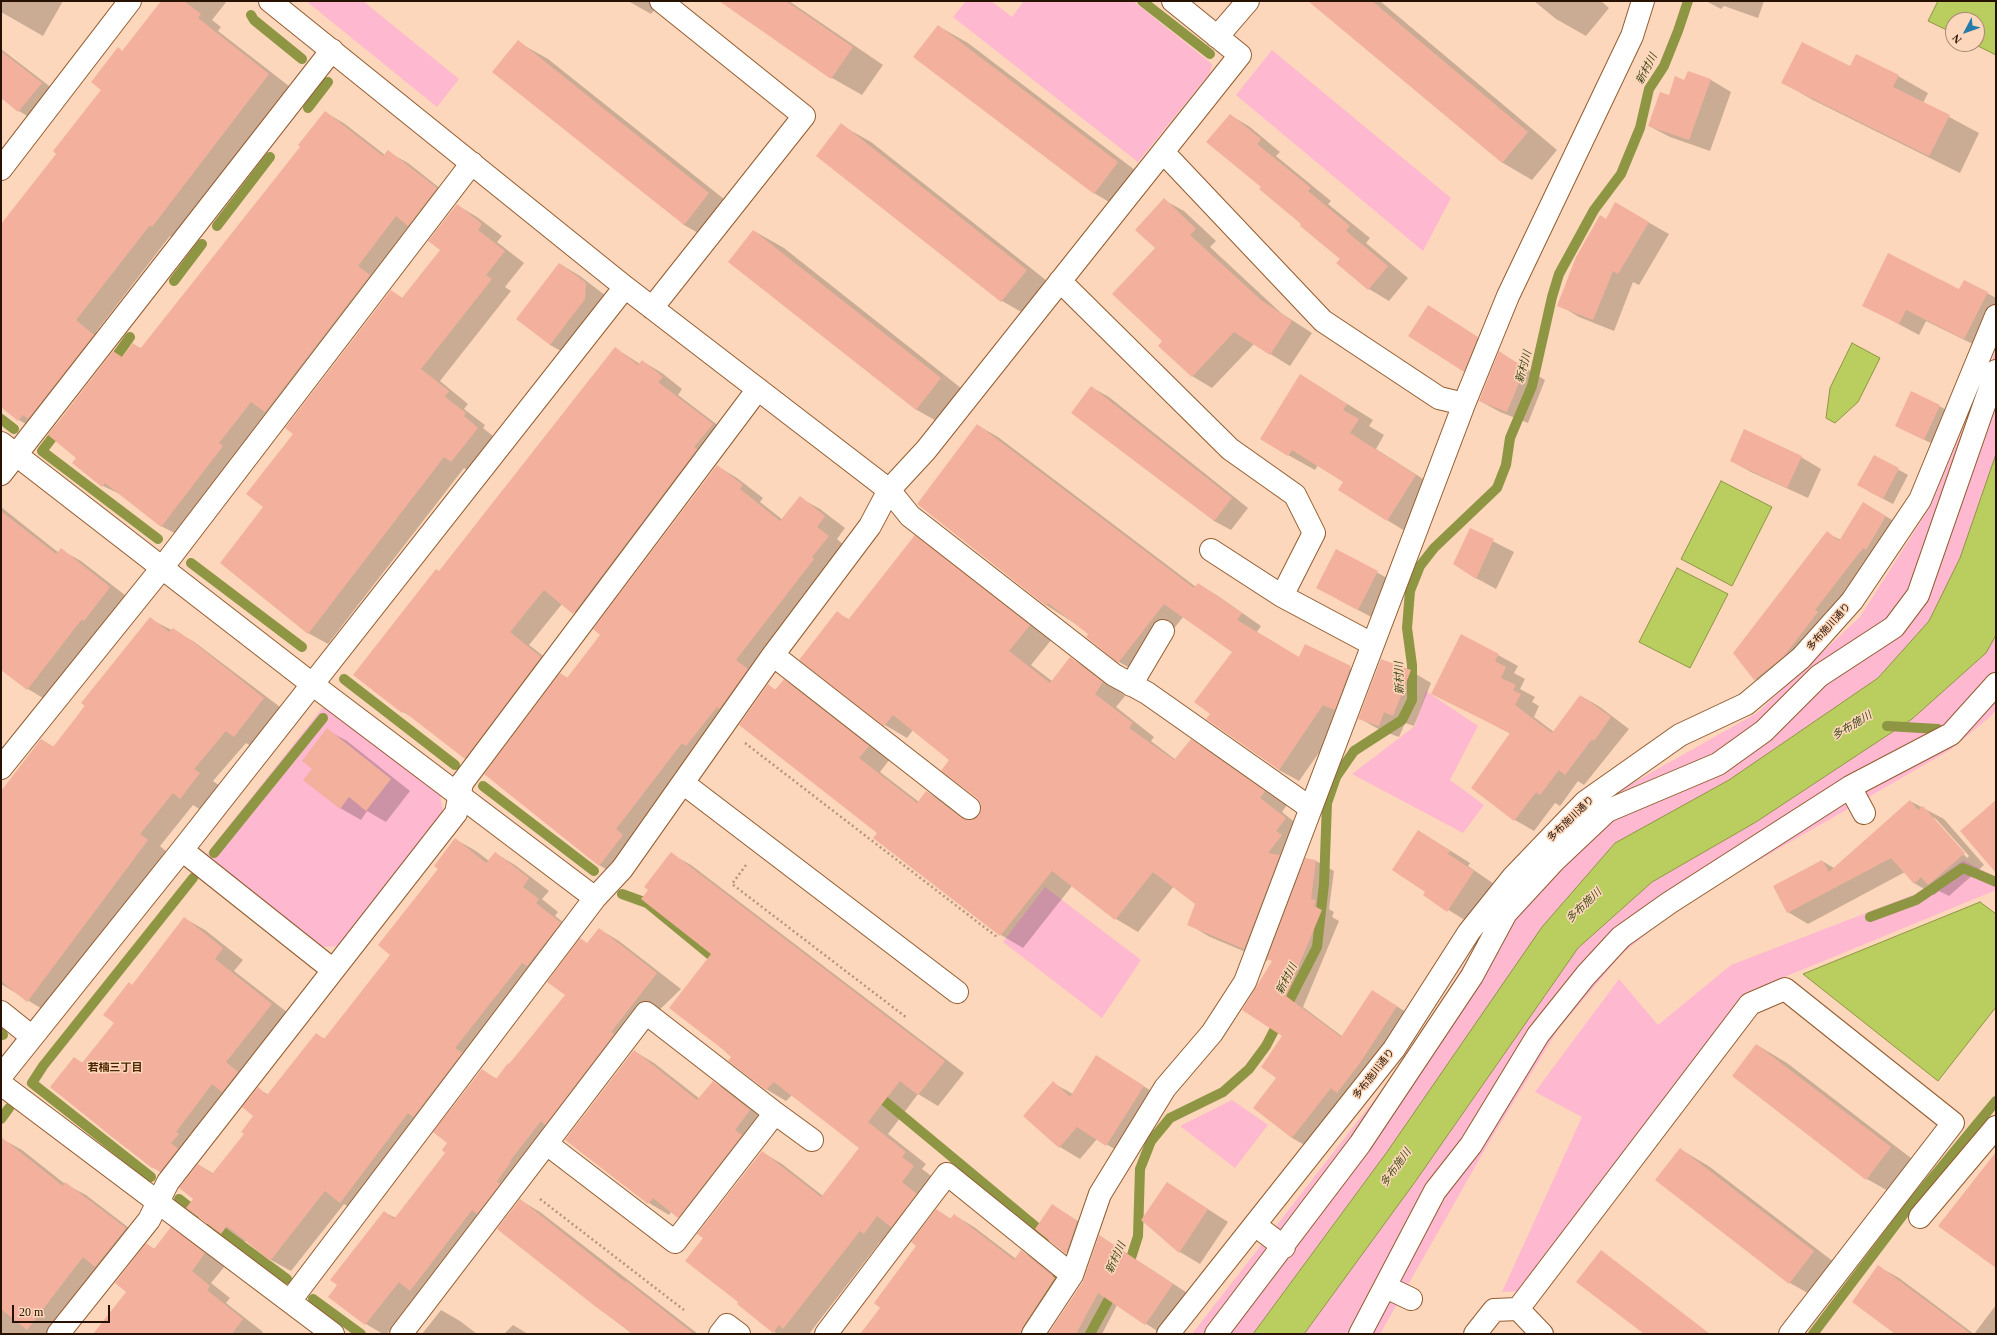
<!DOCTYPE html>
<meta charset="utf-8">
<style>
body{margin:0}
#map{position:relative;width:1997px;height:1335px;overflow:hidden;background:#fdd7bb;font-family:"Times New Roman",serif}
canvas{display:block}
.frame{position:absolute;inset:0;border:2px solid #271101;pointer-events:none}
.north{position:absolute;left:1945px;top:12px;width:40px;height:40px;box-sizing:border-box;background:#fdd7bb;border:1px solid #a78871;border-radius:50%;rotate:229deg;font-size:11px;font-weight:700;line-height:16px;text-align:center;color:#271101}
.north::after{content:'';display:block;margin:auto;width:14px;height:18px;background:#257cab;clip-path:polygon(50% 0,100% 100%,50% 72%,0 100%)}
.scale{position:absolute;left:12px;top:1305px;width:98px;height:18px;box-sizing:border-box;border:2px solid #271101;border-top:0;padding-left:5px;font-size:12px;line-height:14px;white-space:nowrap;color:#271101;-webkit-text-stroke:3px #fdd7bb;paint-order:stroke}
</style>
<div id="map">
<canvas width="1997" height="1335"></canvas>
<div class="frame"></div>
<div class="north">N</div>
<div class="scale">20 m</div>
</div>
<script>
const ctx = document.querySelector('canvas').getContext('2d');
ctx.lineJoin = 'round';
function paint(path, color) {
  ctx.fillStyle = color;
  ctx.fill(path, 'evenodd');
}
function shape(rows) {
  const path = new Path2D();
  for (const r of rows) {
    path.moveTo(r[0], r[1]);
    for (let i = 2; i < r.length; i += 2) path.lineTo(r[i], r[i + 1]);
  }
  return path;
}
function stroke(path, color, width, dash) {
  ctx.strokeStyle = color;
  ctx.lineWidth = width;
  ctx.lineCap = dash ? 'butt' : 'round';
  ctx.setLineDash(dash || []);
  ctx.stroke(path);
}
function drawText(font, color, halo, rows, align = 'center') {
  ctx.font = font + ' "Times New Roman","Noto Sans JP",serif';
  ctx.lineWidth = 3;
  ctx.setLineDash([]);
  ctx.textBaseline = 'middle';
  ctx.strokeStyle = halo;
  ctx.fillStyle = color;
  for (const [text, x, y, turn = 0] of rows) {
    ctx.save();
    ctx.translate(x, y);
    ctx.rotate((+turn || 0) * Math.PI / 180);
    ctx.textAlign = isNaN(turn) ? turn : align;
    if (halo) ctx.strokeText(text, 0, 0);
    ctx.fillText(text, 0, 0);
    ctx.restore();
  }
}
paint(shape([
 [306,1,363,1,459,79,437,107],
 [966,1,991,1,1012,17,1024,1,1133,1,1212,64,1210,73,1138,162,953,17],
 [1272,50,1451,198,1423,251,1236,95],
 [1996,350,1996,454,1960,558,1929,621,1878,678,1729,780,1615,843,1253,1334,1192,1334,1410,1054,1493,917,1560,845,1622,789,1757,713,1860,617,1930,507],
 [1996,635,1996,709,1991,716,1950,750,1681,905,1622,954,1559,1028,1488,1144,1380,1334,1304,1334,1415,1182,1578,948,1652,882,1756,822,1912,719,1986,653],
 [1426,691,1478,726,1450,780,1484,805,1463,833,1352,774,1415,726],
 [323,707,440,794,443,813,342,946,322,947,206,855],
 [1963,860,1996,877,1996,890,1748,992,1522,1291,1502,1292,1582,1117,1535,1092,1619,979,1658,1025,1731,965,1918,893],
 [1045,887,1141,960,1102,1018,1003,942],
 [1232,1100,1268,1125,1235,1168,1180,1126]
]), '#feb8cf');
const water = shape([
 [1938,1,1996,1,1996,55,1974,44,1977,44,1977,20,1953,20,1953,33,1928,21,1938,1],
 [1852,343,1880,358,1858,402,1835,423,1826,418,1830,388,1852,343],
 [1996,454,1996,635,1986,653,1912,719,1756,822,1652,882,1578,948,1415,1182,1304,1334,1253,1334,1387,1152,1542,927,1615,843,1729,780,1878,678,1929,621,1960,558,1996,454],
 [1721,481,1772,507,1732,586,1681,559,1721,481],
 [1677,568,1728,594,1690,668,1639,642,1677,568],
 [1980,902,1996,914,1996,1007,1938,1081,1803,974,1980,902]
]);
paint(water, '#bacd5f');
stroke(water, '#8e9543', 1);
paint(shape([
 [1,1,63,1,43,36,1,12],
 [163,1,227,1,212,20,221,27,218,31,289,86,173,238,170,236,96,332,113,347,39,432,19,420,1,406,1,226,57,154,103,90,123,52],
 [628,1,662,1,651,14],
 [721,1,789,1,883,65,862,95,832,78],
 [1309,1,1380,1,1557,150,1532,180,1503,163],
 [1534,1,1601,1,1609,8,1586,36,1556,19],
 [1706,1,1764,1,1758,18,1724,6,1721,9],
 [938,26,968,43,1148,180,1124,211,1094,193],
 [518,42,548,59,739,211,714,242,684,225],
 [1,49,61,95,39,123,19,111,1,97],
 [1851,68,1898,76,1928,93,1923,103,1979,133,1960,173,1813,100,1783,83],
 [1688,72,1711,80,1731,92,1710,151,1670,137,1649,126,1670,97,1685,82],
 [325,112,345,124,385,155,388,152,408,163,456,201,182,537,161,526,124,496,103,486,78,458,113,352,123,357,133,344,142,349,302,147],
 [1230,115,1250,127,1280,152,1276,156,1331,201,1328,204,1370,238,1366,243,1408,278,1389,301,1369,289,1337,263,1341,258,1262,187],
 [841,125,871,142,1056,288,1032,318,1002,301,817,156],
 [1164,200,1184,211,1216,241,1210,247,1281,313,1312,333,1290,366,1254,344,1212,388,1192,376,1163,341,1156,248],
 [1616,204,1669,234,1639,285,1633,282,1614,331,1579,317,1559,305],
 [457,205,477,217,502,236,497,242,524,263,505,287,511,291,440,381,468,404,464,409,485,425,483,428,498,440,472,473,464,468,328,644,308,633,265,507,294,434,391,291,404,299,442,250],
 [754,231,784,248,971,396,947,427,917,410,729,262],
 [560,264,580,276,606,296,570,356,550,345],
 [1960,291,1987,293,1996,298,1996,328,1985,350,1926,321,1919,335,1863,305],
 [1429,306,1497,350,1484,383,1464,371],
 [615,348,640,364,642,361,662,373,682,389,678,395,732,436,594,625,562,604,529,645,560,669,485,770,465,758,417,720,403,712,440,572],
 [1519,364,1545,380,1528,423,1500,412,1480,401],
 [1301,375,1373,420,1369,426,1384,435,1376,449,1442,491,1413,536,1387,520,1344,482,1318,465,1315,470,1288,455],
 [1091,387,1109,397,1248,508,1231,530,1214,521],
 [1912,392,1960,417,1945,450,1896,426],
 [977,425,998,437,1196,587,1198,584,1218,596,1261,626,1257,632,1300,658,1306,646,1371,679,1299,781,1279,770,1233,652,1183,617,1139,673,1119,662,1087,637,1090,633,1046,605],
 [1874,456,1908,475,1893,504,1868,491],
 [1801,457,1821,469,1808,498,1751,472,1731,461],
 [717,466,737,478,763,498,760,502,783,520,800,498,820,509,845,528,837,539,848,549,619,877,599,865,561,674,568,678,601,635],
 [1,507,59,553,61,550,81,561,130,599,48,701,28,689,1,669],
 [1882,514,1904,527,1774,690,1755,679,1734,653,1827,533,1841,540],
 [1471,530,1514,552,1496,589,1476,578],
 [915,537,937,550,1052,639,1031,665,1052,681,1070,658,1093,671,1125,696,1116,707,1154,737,1151,741,1176,760,1191,740,1213,753,1287,805,1282,812,1307,832,1293,863,1302,869,1316,861,1334,871,1329,909,1334,912,1332,917,1339,921,1303,1007,1343,1037,1390,1002,1414,1017,1310,1148,1292,1138,1254,1108,1278,1077,1283,1036,1273,961,1268,958,1267,961,1210,937,1188,924,1196,904,1174,886,1138,932,1116,919,1072,886,1023,948,1001,935,875,838,878,833,768,686,776,690,784,680,806,693,890,759,880,772,919,802,927,792,949,805,970,821,980,816,982,809,982,803,951,760,913,730,907,738,885,725,837,613,850,620],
 [1336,550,1398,584,1379,621,1337,599],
 [150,619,193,641,284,710,254,748,246,743,213,781,220,786,201,810,193,805,160,846,167,852,47,1012,1,984,1,792,42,740,54,747],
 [1498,655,1518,666,1514,673,1525,679,1520,689,1535,697,1532,702,1539,706,1534,717,1554,732,1581,696,1600,707,1629,729,1584,785,1578,781,1560,806,1555,803,1534,831,1515,820,1472,788,1511,734,1433,693],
 [1381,660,1411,671,1431,683,1414,726,1405,723,1399,737,1380,730,1359,718],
 [327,730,347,741,410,791,386,822,367,811,361,820,340,808,313,769],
 [1910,801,1944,819,1984,865,1949,896,1939,891,1934,895,1914,883,1905,872,1808,924,1788,912,1822,861,1834,868],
 [1932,817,1936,819,1969,856,1967,858],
 [1419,831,1470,863,1468,866,1494,884,1468,922,1424,895,1426,892],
 [455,839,476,851,489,861,495,853,515,865,549,891,542,899,558,912,555,916,580,935,361,1214,344,1204,291,1271,271,1260,246,1240,242,1245,221,1233,195,1198,199,1165,214,1174,246,1134,255,1116,258,1089,269,1095,316,1034,325,1039,392,954],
 [671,854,691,865,964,1073,938,1106,918,1094,888,1134,926,1164,922,1169,934,1178,884,1245,880,1242,809,1334,778,1334,774,1332,704,1237,762,1152,782,1164,823,1196,860,1147,792,1095,786,1101,766,1089,732,1057,712,954],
 [184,918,205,930,243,960,234,971,292,1016,173,1179,152,1167,74,1058,83,1063,115,1023,133,986],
 [599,929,619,941,681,989,650,1019,418,1294,387,1334,383,1334,366,1324,338,1285,384,1212,396,1218,447,1152,449,1143,482,1070,497,1079,566,995,588,943],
 [1757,1045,1787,1063,1920,1165,1897,1196,1867,1179],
 [634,1051,654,1063,700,1099,713,1082,733,1093,770,1122,698,1229,671,1212,669,1215,649,1203,566,1140],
 [1097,1057,1164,1099,1127,1156,1097,1139,1080,1159,1060,1147,1053,1083,1073,1094],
 [2,1139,22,1150,65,1184,86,1195,146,1241,53,1334,1,1334],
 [1680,1149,1710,1167,1843,1269,1820,1300,1790,1283,1656,1180],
 [1167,1183,1228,1222,1200,1264,1180,1252,1143,1220],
 [520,1200,540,1212,698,1334,630,1334,631,1333,498,1229],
 [937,1210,951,1219,954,1215,974,1227,1016,1259,1021,1251,1041,1263,1075,1290,1045,1334,862,1334,881,1308],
 [1062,1211,1087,1227,1076,1259,1036,1229],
 [171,1229,191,1240,225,1266,211,1283,230,1298,226,1303,263,1332,261,1334,95,1334,127,1292,147,1245,155,1249],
 [1100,1236,1192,1296,1162,1334,1117,1305,1102,1334,1049,1334,1083,1282],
 [1879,1267,1899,1278,1974,1334,1996,1305,1996,1334,1897,1334],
 [441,1310,460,1321,477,1334,422,1334],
 [513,1325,528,1334,504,1334]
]), '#0003');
stroke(shape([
 [1142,1,1210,54],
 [251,15,254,20,302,59],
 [308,108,328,82],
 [217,226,270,157],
 [174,281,202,244],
 [113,361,130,337],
 [1,419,14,429],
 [59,429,42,451,158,539],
 [191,563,302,647],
 [344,679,455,765],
 [1887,726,1938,729],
 [483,786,594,871],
 [214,853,323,718],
 [622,894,647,903,720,963],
 [1870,917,1916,900,1963,868,1996,882],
 [1,1033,3,1035],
 [875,1093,1047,1236],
 [1,1119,9,1108],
 [151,1177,32,1083,43,1066,193,878],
 [179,1199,197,1213],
 [212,1224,287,1279],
 [1125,1269,1131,1258,1138,1236,1140,1169,1151,1141,1170,1118,1223,1092,1249,1069,1266,1046,1317,947,1324,884,1327,803,1336,777,1354,751,1402,720,1412,700,1412,665,1407,628,1410,591,1420,566,1434,548,1497,488,1506,465,1510,438,1532,386,1552,297,1559,274,1594,210,1621,174,1640,128,1649,89,1664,66,1678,31,1688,1],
 [313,1299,361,1334],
 [1020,1334,1055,1280],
 [1090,1334,1115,1288],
 [1813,1334,1912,1203,1996,1101]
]), '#8e9543', 10);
paint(shape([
 [161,1,184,1,201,14,198,18,269,74,152,227,150,225,76,320,94,335,28,419,23,415,18,421,1,407,1,224,56,154,53,151,101,90,91,82,118,47,122,51],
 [719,1,786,1,853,47,831,79],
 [1308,1,1372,1,1528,132,1502,163],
 [938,25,1118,162,1094,194,913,57],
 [518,40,709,193,684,225,492,72],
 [1802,42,1850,66,1856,54,1899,75,1893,87,1950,115,1929,156,1781,83],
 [1,51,42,83,18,112,1,98],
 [1688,71,1711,79,1689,140,1648,126,1660,92,1669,95,1675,76,1684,80],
 [325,111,383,156,388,150,437,188,408,226,396,216,358,266,370,275,265,412,251,402,219,443,223,446,161,527,105,483,102,487,72,463,76,458,48,435,113,351,122,357,133,343,140,349,300,147,298,145],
 [1230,114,1261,139,1257,144,1311,188,1308,191,1350,226,1346,231,1388,266,1368,290,1336,263,1340,259,1300,226,1301,224,1259,189,1261,187,1206,142],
 [841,123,1027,270,1001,302,816,156],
 [1164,198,1196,229,1190,235,1261,300,1292,321,1270,355,1234,332,1192,377,1158,346,1162,341,1112,294,1155,248,1135,230],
 [1615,202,1649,222,1618,274,1613,271,1593,320,1557,306,1576,257,1600,215,1606,219],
 [457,204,482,224,478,230,505,251,486,275,492,279,421,369,449,391,445,397,466,413,464,416,478,428,451,462,444,457,308,634,220,563,263,507,246,494,293,434,285,428,391,290,402,298,440,250,428,241],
 [753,230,941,378,916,410,728,262],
 [1888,253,1959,289,1964,280,1988,292,1964,339,1906,310,1899,324,1862,306],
 [559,263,586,283,585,299,550,345,516,319],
 [1428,305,1478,337,1464,372,1408,336],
 [615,347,638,365,642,360,663,377,658,382,713,424,694,447,697,449,573,614,544,590,510,632,541,657,465,759,403,711,402,713,353,675,436,569,439,571],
 [1499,351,1525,368,1507,412,1479,401],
 [1300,374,1347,404,1343,410,1359,419,1350,433,1416,475,1387,521,1338,490,1343,482,1292,450,1288,456,1260,439],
 [1091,386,1232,498,1214,521,1071,413],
 [1911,391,1940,405,1924,440,1895,426],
 [977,424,1194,588,1198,583,1242,613,1237,620,1299,657,1305,644,1351,666,1335,710,1323,705,1279,770,1206,719,1210,714,1194,702,1232,652,1164,604,1118,663,1086,637,1088,634,1048,603,1046,606,917,504],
 [1744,429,1802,456,1787,488,1730,461],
 [1874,455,1899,468,1883,499,1857,485],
 [717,465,743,485,740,489,780,521,800,496,825,516,817,527,829,536,812,557,814,559,736,660,748,669,719,709,717,707,686,746,682,743,616,829,623,835,599,866,484,774,560,673,567,678,600,635,593,629],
 [1863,502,1886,516,1866,550,1863,548,1815,610,1818,612,1784,656,1754,680,1733,653,1827,531,1839,541],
 [1,511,56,554,61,548,110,587,84,621,82,619,27,690,1,670],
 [1470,528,1494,539,1476,579,1453,564],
 [915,535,1030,625,1009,651,1050,683,1070,657,1103,682,1095,694,1133,723,1129,728,1174,760,1191,739,1265,791,1260,798,1286,818,1276,831,1282,835,1268,853,1280,855,1244,949,1187,925,1195,904,1153,872,1115,920,1052,871,1000,936,873,838,877,833,739,725,768,684,775,690,784,679,869,746,859,758,917,803,926,791,962,818,968,820,973,820,979,816,981,809,981,804,977,798,941,771,949,760,893,715,884,726,799,660,837,611,848,620],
 [1336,549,1378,571,1358,610,1316,588],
 [150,617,169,632,173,628,192,641,264,698,234,737,226,731,194,769,200,773,180,799,173,793,140,834,148,840,27,1002,1,981,1,791,41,739,53,747,85,706,81,703],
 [1461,634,1499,654,1495,661,1506,667,1501,678,1516,685,1513,690,1521,694,1515,705,1552,733,1580,695,1611,717,1594,741,1592,739,1565,775,1559,770,1540,795,1536,792,1514,821,1471,788,1510,733,1431,694],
 [1381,659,1411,670,1393,716,1384,712,1379,726,1358,719],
 [327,728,391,779,366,811,349,797,340,809,303,780,312,769,302,761],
 [1910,800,1918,810,1923,806,1965,853,1928,885,1921,877,1914,884,1891,858,1787,913,1773,886,1822,860,1829,872],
 [1996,800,1996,873,1960,831],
 [1418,830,1450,851,1448,854,1474,871,1447,912,1423,895,1425,892,1392,870],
 [455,838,486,863,495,852,529,878,523,887,539,899,536,903,561,923,527,966,522,963,455,1048,462,1053,413,1117,408,1113,340,1203,325,1191,270,1261,227,1226,221,1234,186,1208,193,1199,179,1188,198,1164,212,1174,244,1134,241,1132,253,1116,242,1107,258,1087,267,1095,316,1033,324,1039,390,955,378,945,438,869,434,866],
 [671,852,945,1061,918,1095,900,1081,868,1122,906,1152,902,1157,914,1166,902,1182,917,1194,891,1227,877,1216,864,1234,860,1231,783,1329,779,1325,773,1333,737,1304,738,1302,685,1261,703,1238,697,1234,762,1151,821,1197,859,1148,774,1082,766,1090,728,1061,731,1057,721,1048,669,1008,711,954,641,899,648,890,644,887],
 [1305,858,1316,860,1311,899,1316,900,1314,906,1322,910,1286,996,1341,1037,1372,990,1397,1006,1360,1063,1337,1093,1331,1088,1292,1138,1253,1108,1276,1078,1261,1067,1282,1036,1242,1010,1272,961,1267,959],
 [184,917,223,948,215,959,272,1004,226,1062,238,1072,222,1092,212,1084,176,1132,179,1134,171,1143,178,1149,160,1172,153,1167,152,1168,112,1137,50,1087,74,1057,82,1063,114,1023,103,1015,129,982,132,985],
 [599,928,657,973,611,1032,614,1034,545,1125,541,1121,510,1161,511,1162,497,1181,500,1184,477,1214,472,1210,410,1291,399,1282,365,1325,328,1297,337,1285,330,1280,384,1211,394,1219,445,1153,442,1150,447,1143,433,1132,482,1069,496,1079,508,1063,509,1064,565,995,547,982,580,938,587,943],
 [1756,1044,1891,1147,1866,1180,1732,1076],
 [634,1050,697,1100,713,1081,750,1110,735,1130,742,1135,678,1218,653,1198,648,1204,565,1140],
 [1096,1055,1144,1086,1106,1146,1077,1127,1059,1148,1023,1116,1053,1081,1070,1097],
 [1,1137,63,1186,65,1182,126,1228,95,1267,83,1257,27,1330,1,1309],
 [1680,1148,1814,1251,1789,1284,1655,1180],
 [1996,1152,1996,1268,1938,1226],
 [1167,1182,1208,1209,1179,1253,1141,1220],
 [520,1199,625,1282,626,1281,694,1334,633,1334,596,1307,497,1229],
 [1052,1204,1077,1221,1066,1254,1035,1229],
 [936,1209,950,1219,954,1214,1014,1260,1021,1250,1055,1278,1023,1327,1021,1334,860,1334,880,1308,874,1303,916,1246,911,1242],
 [171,1227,205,1253,192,1271,210,1286,207,1290,243,1319,232,1334,93,1334,126,1292,115,1283,146,1243,154,1249],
 [1099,1235,1173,1284,1145,1325,1098,1293,1076,1334,1048,1334,1083,1282],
 [1601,1250,1710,1334,1644,1334,1576,1282],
 [1878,1265,1971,1334,1895,1334,1852,1302]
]), '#f3b19d');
const minor = shape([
 [270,1,625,287,889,490,910,516,1114,675,1147,693,1309,807],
 [1217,37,1248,1],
 [1163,152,1323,321,1439,398,1464,404],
 [1,169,130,1],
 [1060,281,1230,449,1295,495,1314,533,1282,596,1372,644],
 [652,308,804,116,661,1],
 [1,443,312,684,595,898],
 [1,474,332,50],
 [1211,550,1282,596],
 [773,655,969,808],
 [1131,685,1163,631],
 [1,768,162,568,472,163],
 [683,783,957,992],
 [1850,787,1864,813],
 [182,850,333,970],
 [1,1012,31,1036],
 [1,1076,182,850,625,287],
 [1,1084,333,1334],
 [547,1144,675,1242,775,1113,812,1140],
 [1920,1217,1996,1127],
 [1255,1225,1284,1247],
 [1386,1287,1411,1299],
 [290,1301,595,898,622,869,773,655,870,526,889,490,926,450,1240,55,1173,1],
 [1518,1309,1542,1334],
 [58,1334,149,1220,168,1182,456,813,462,783,758,389],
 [401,1334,646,1013,775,1113],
 [720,1334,727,1325,739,1334],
 [826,1334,947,1174,1072,1275],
 [1033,1334,1072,1275,1100,1194,1165,1088,1212,1033,1245,982,1464,404,1508,296,1632,36,1643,1],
 [1168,1334,1394,1049,1469,932,1513,877,1585,802,1680,735,1746,704,1801,658,1852,601,1920,500,1996,316],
 [1216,1334,1360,1144,1472,976,1506,913,1554,861,1607,811,1718,764,1764,731,1819,676,1894,627,1918,595,1996,371],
 [1360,1334,1435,1191,1471,1145,1538,1035,1586,975,1621,937,1669,903,1850,787,1951,734,1996,684],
 [1475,1334,1494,1310,1518,1309,1750,1004,1785,989,1953,1123,1790,1334]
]);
stroke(minor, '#935c30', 24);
stroke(shape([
 [745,743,997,937],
 [746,865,732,884,907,1018],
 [540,1199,684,1310]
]), '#b4947c', 2.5, [2, 3]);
stroke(minor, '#fff', 22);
drawText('10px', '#271101', '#fdd7bb', [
 ["多布施川通り",1829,627,-48],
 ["多布施川通り",1571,819,-44],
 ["多布施川通り",1374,1074,-52]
]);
drawText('italic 11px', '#454d20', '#fdd7bb', [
 ["新村川",1647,69,-63],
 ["新村川",1524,367,-75],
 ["新村川",1400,678,-92],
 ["多布施川",1852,726,-31],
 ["多布施川",1584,906,-44],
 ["新村川",1287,979,-63],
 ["多布施川",1396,1168,-54],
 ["新村川",1116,1258,-66]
]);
drawText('bold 11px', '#4c2500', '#fdd7bb', [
 ["若楠三丁目",115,1068]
]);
</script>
